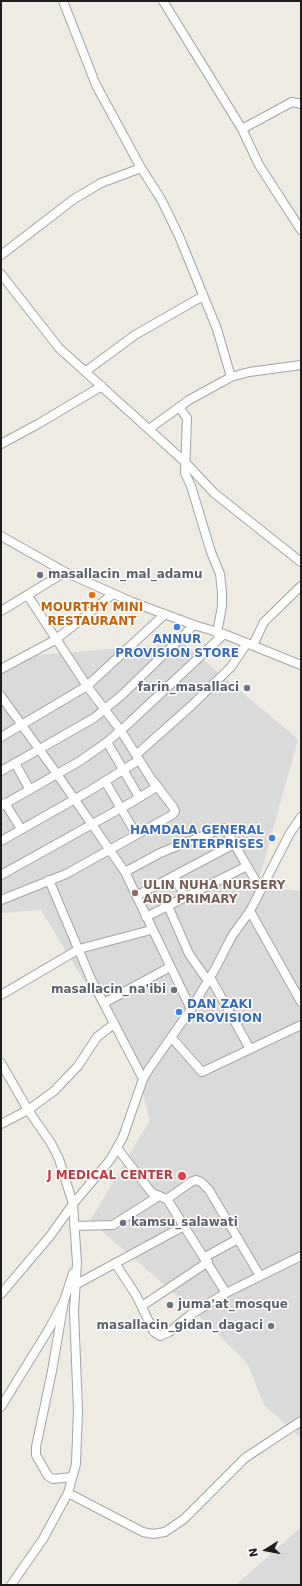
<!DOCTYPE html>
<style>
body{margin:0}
#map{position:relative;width:302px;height:1586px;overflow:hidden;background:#eeebe3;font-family:"DejaVu Sans",sans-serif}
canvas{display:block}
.frame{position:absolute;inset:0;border:2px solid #1d1d1d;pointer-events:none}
.north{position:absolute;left:246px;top:1530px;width:40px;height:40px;-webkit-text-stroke:3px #fff;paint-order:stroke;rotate:259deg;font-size:11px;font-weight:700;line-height:16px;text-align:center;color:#1d1d1d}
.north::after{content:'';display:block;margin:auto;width:14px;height:18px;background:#1d1d1d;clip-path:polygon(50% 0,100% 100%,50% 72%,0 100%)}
</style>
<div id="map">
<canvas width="302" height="1586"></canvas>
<div class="frame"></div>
<div class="north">N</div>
</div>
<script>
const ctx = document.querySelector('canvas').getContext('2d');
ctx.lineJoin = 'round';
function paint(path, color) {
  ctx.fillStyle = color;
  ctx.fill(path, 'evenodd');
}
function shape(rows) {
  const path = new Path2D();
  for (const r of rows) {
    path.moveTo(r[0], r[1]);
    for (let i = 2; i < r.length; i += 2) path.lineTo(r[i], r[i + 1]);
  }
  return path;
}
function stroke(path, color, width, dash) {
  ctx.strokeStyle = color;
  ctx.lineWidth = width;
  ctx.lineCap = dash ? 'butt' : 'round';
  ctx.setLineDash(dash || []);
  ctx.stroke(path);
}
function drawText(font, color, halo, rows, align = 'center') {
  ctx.font = font + ' "DejaVu Sans",sans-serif';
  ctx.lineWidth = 3;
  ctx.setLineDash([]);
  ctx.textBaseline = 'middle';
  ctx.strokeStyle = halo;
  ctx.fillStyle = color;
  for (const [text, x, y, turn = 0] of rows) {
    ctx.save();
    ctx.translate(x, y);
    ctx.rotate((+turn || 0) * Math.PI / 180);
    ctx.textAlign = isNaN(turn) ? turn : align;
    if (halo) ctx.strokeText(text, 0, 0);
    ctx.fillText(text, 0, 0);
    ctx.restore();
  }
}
paint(shape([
 [183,643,298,739,257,887,301,891,301,1438,264,1405,247,1363,188,1305,90,1221,150,1120,135,1065,41,910,1,913,1,672,36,655],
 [301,1527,301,1585,235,1585,246,1576]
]), '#dbdada');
const minor = shape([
 [63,1,96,85,141,168,161,199,179,236,217,329,231,377],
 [163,1,242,129,259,165,301,230],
 [242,129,292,102,301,104],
 [1,255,74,199,101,183,141,168],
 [1,274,59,348,185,462,214,493,301,562],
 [86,371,135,335,203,296],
 [179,407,187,418,185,473,191,486,211,552,220,574,222,592,222,606,217,633],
 [149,429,189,400,231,377,249,372,301,365],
 [1,444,38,424,102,386],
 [1,536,65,572,132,602,194,625,224,634,301,665],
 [1,611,65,572],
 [253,645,264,622,301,586],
 [1,669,55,640,113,594],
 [1,696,57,774,125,872,191,1009],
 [1,737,87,686,165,614],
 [107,742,139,797],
 [136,755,191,706,231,667,247,643],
 [15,763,30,790],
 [1,771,94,718,123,694,194,625],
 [105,781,136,834],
 [5,803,21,829],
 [1,806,80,761,107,742,128,724,224,634],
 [1,841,91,790,139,760],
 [125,872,160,853,223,828,226,830,261,890],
 [1,875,132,802,155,788,155,785,121,731,87,686,28,596],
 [174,876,185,897],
 [49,880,91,979,143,1079],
 [136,896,234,844],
 [1,900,66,874,172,815,175,811,173,807,154,782],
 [168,906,189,954,208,981],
 [250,911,301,1002],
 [146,917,247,866],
 [210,977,250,1049],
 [1,995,79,949,151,930],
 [104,1003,170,967],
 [172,1038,202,1072,301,1025],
 [1,1063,28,1110,51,1143,59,1159,73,1204,50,1236,1,1294],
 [1,1124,28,1110,54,1091,78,1066,97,1037,114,1024],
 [117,1148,152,1193,167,1199,226,1293],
 [167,1199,191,1182,196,1180,201,1182,209,1190,260,1276],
 [74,1226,113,1225,159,1196],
 [205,1257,238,1239],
 [115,1263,136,1295,154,1332,160,1336,169,1332,190,1315,226,1293,301,1256],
 [75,1285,184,1226],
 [64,1301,52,1371,36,1447,36,1455,48,1476,53,1479,72,1477],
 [142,1306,208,1262],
 [1,1407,49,1329,64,1301,73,1273],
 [68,1493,143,1532,153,1534,165,1532,184,1519,245,1458,301,1421],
 [11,1585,43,1539,68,1493,76,1464,78,1410,74,1311,77,1263,73,1204,110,1160,123,1137,143,1079,149,1069,191,1009,215,969,232,936,250,911,290,833,301,817]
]);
stroke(minor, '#a4a4a4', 10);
stroke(minor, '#fff', 8);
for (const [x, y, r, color] of [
 [40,575,4,"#6b7280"],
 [92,595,4,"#e8710a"],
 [177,627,4,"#3f7fe0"],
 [247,688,4,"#6b7280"],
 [272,838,4,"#3f7fe0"],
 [135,893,4,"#8d6e63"],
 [174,990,4,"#6b7280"],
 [179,1012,4,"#3f7fe0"],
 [182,1176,5,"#e0444e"],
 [123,1223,4,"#6b7280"],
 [170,1305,4,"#6b7280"],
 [271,1326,4,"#6b7280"]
]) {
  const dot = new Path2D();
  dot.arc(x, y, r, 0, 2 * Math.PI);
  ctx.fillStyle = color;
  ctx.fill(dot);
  stroke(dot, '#fff', 1.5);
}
drawText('bold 12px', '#5b616d', '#fff', [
 ["masallacin_mal_adamu",48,575],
 ["farin_masallaci",239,688,"right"],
 ["masallacin_na'ibi",166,990,"right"],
 ["kamsu_salawati",131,1223],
 ["juma'at_mosque",178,1305],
 ["masallacin_gidan_dagaci",263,1326,"right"]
], 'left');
drawText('bold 12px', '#c56008', '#fff', [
 ["MOURTHY MINI",92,608],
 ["RESTAURANT",92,622]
]);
drawText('bold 12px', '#366cbe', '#fff', [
 ["ANNUR",177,640],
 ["PROVISION STORE",177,654],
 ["HAMDALA GENERAL",264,831,"right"],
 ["ENTERPRISES",264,845,"right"],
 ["DAN ZAKI",187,1005,"left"],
 ["PROVISION",187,1019,"left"]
]);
drawText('bold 12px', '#785e54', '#fff', [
 ["ULIN NUHA NURSERY",143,886],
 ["AND PRIMARY",143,900]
], 'left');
drawText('bold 12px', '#be3a42', '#fff', [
 ["J MEDICAL CENTER",173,1176]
], 'right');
</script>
